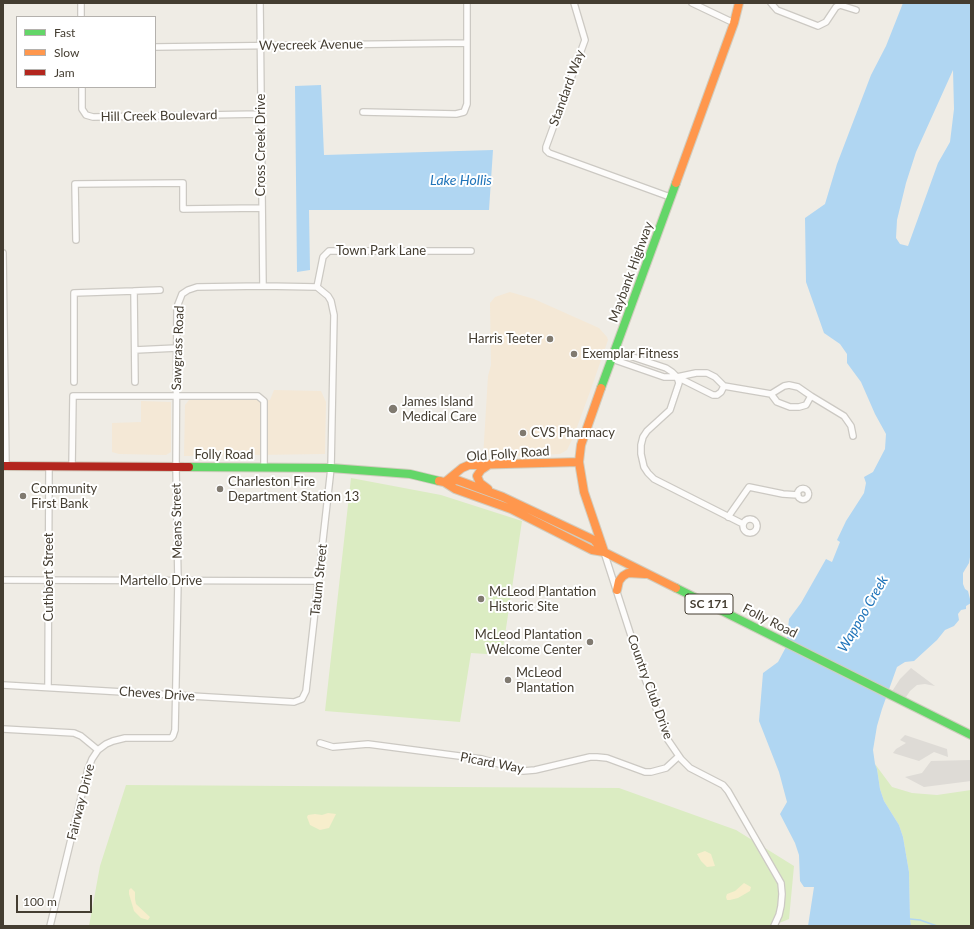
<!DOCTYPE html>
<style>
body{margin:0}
#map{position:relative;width:974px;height:929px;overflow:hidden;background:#efece5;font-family:Lato,sans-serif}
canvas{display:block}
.frame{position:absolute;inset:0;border:4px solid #443d31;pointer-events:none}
.legend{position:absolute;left:16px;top:16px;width:140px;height:72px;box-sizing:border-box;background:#fff;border:1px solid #b4b1ad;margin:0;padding:5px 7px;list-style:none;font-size:12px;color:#443d31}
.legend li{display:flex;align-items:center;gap:8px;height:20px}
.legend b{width:20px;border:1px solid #b4b1ad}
.scale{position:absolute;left:16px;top:895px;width:76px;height:18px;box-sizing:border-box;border:2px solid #443d31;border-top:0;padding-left:5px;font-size:12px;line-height:14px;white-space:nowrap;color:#443d31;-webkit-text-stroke:3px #fff;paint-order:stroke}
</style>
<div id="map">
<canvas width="974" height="929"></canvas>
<div class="frame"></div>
<ul class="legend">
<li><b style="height:5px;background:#63d668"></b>Fast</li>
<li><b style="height:5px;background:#ff974d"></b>Slow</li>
<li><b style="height:5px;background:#b3261e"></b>Jam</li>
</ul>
<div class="scale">100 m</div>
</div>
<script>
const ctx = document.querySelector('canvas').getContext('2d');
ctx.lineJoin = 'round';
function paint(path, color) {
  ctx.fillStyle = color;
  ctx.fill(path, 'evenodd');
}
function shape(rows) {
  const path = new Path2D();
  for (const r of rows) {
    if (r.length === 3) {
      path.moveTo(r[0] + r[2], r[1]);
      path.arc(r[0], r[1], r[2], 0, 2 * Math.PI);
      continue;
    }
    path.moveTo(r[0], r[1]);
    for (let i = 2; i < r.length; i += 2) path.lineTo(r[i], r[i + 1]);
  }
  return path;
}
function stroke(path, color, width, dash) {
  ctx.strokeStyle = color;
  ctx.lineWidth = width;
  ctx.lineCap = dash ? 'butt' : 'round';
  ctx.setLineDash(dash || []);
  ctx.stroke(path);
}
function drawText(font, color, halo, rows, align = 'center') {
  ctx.font = font + ' Lato,sans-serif';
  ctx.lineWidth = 4;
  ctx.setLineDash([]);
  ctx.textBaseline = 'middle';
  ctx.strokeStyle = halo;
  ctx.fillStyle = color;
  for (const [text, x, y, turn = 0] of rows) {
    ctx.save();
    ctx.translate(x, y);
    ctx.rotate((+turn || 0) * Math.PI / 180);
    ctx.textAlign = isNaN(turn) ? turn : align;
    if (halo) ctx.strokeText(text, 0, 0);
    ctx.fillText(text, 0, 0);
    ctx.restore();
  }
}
paint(shape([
 [510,292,534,299,599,328,607,337,608,340,591,389,573,438,567,450,560,454,483,458,488,376,491,365,490,303,495,297],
 [274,390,321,391,326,402,325,454,184,456,185,405,189,400,270,400],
 [141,401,171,402,171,452,166,455,119,454,112,452,112,423,141,422]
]), '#f4e8d6');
paint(shape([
 [351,478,441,495,522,521,502,655,471,653,460,722,325,711],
 [875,764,892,787,912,793,937,795,971,790,971,926,911,926,910,919,909,872,903,837,899,825,884,801,880,789,877,769],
 [126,785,619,788,736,830,794,866,789,919,772,926,89,926,100,866]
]), '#dbecc2');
paint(shape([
 [328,813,336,814,329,828,320,830,310,825,307,817,308,815,315,814,322,815],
 [705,851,711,854,715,866,707,867,701,861,697,854],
 [744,883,751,887,750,891,738,898,730,900,727,900,726,897,727,894,735,891],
 [131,888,135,892,135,899,136,904,150,917,148,920,141,918,134,911,129,894,129,890]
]), '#f7eecc');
paint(shape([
 [911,668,935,686,925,684,917,685,910,691,904,700,891,693,900,679],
 [905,735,947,749,948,757,934,752,919,761,893,753,896,749,906,743,900,740],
 [971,760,971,781,924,787,905,777,922,773,931,761]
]), '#dedbd6');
paint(shape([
 [903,3,971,3,971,551,969,563,963,573,963,584,965,589,968,591,971,603,966,606,966,609,961,610,958,614,959,620,954,626,945,630,937,640,914,661,905,662,897,667,882,709,877,726,873,750,875,764,877,769,880,789,884,801,899,825,903,837,909,872,910,919,911,926,808,926,814,887,804,887,800,881,799,855,795,843,780,814,787,802,779,772,759,721,763,673,778,662,786,647,789,619,801,603,826,559,832,562,840,542,837,540,846,521,864,493,866,483,864,477,873,472,885,449,886,434,875,414,861,382,847,363,847,354,840,344,824,333,806,282,805,218,825,204,837,164,871,75,886,46],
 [953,70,954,109,950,142,938,163,908,246,900,244,896,238,897,220,906,183,916,152],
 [321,85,324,155,493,150,489,210,309,210,310,270,297,272,295,86]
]), '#b0d6f2');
stroke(shape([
 [910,919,920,920,937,926]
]), '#b0d6f2', 1.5);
const street = shape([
 [81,3,81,17],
 [260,3,263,286],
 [574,3,585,40,546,147,546,150,549,153,670,197],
 [692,3,734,23],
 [771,3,777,10,818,26,826,22,836,7,840,5,856,10],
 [155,47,467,43],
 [82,87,82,109,86,115,93,117,261,114],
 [363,112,456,114,464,112,467,104,467,3],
 [76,240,75,184,183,183,183,209,261,208],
 [3,253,6,466],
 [317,287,323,257,329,251,471,251],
 [134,291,160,290],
 [135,350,177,348],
 [612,359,664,377,677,377,672,372,666,368,615,351],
 [696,373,707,373,715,377,724,386,721,392,717,395,713,395,677,377,696,373],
 [677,377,679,383,670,410,647,431,643,437,641,445,641,454,644,467,648,473,654,479,743,524],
 [74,382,74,293,134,291,135,382],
 [724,386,771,394,784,386,789,385,798,387,811,396,806,405,799,407,790,407,777,402,771,394],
 [811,396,844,416,851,426,853,436],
 [72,467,73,396,258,396,264,401,264,467],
 [803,494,5.5],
 [728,517,749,487,783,494,798,495],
 [750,526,7],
 [604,552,643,673,668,740,681,759,690,768,723,785,728,791,781,883,782,894,781,906,779,915,774,926],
 [3,580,319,581],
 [3,685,294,702,302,699,306,691,331,468,334,315,331,301,328,296,317,287],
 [48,687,49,466],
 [3,729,74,733,81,736,98,750],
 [320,743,333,747,368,744,482,759,523,771,535,770,590,757,597,757,607,758,645,772,651,772,666,768,679,756],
 [50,926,88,769,92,759,98,750,106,744,113,741,125,738,171,738,173,736,175,730,178,581,176,467,177,307,182,294,188,290,197,287,263,286,317,287]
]);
const fast = shape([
 [601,388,676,183],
 [189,467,331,468,410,474,439,481],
 [676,588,971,735]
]);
const slow = shape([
 [676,183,734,23,739,3],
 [601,388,581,445,579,462,584,492,604,551],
 [439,481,444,482,455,489,511,509,592,550,604,552,676,588],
 [444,482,457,480,503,497,594,540,604,552],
 [445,482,462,468,469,465,579,462],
 [488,489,480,483,477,476,481,470,490,464],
 [617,590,619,581,623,576,628,573,645,574]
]);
const jam = shape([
 [3,466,189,467]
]);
stroke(street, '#ccc9c3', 8);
stroke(fast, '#d1ccbe', 10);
stroke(slow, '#d1ccbe', 10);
stroke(jam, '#d1ccbe', 10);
stroke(street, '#fdfcfb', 5.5);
stroke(fast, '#63d668', 8);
stroke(slow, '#ff974d', 8);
stroke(jam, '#b3261e', 8);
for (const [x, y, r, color] of [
 [550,339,4,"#807a70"],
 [574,354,4,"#807a70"],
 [393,409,5,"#807a70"],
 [523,433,4,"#807a70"],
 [220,489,4,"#807a70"],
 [23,496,4,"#807a70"],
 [481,599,4,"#807a70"],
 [590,642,4,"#807a70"],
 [508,680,4,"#807a70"]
]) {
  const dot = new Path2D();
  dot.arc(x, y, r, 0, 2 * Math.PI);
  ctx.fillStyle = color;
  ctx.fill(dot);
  stroke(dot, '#fff', 1.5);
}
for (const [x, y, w] of [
 [709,604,48]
]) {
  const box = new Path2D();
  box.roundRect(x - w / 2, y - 10, w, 20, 3);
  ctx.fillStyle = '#fff';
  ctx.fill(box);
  stroke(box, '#443d31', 1);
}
drawText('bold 12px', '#443d31', null, [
 ["SC 171",709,604]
]);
drawText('13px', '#443d31', '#fff', [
 ["Wyecreek Avenue",311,45,-1],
 ["Standard Way",567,88,-70],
 ["Hill Creek Boulevard",159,116,-1],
 ["Cross Creek Drive",261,145,-90],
 ["Town Park Lane",381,251],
 ["Maybank Highway",631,272,-70],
 ["Sawgrass Road",178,348,-88],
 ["Old Folly Road",508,454,-4],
 ["Folly Road",224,455],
 ["Means Street",177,521,-91],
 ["Cuthbert Street",49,577,-90],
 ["Tatum Street",319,580,-84],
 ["Martello Drive",161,581],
 ["Folly Road",770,621,27],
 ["Country Club Drive",650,687,70],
 ["Cheves Drive",157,694,4],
 ["Picard Way",492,763,11],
 ["Fairway Drive",81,802,-76]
]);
drawText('13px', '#443d31', '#fff', [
 ["Harris Teeter",542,339,"right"],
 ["Exemplar Fitness",582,354],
 ["James Island",402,402],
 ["Medical Care",402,417],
 ["CVS Pharmacy",531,433],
 ["Charleston Fire",228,482],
 ["Department Station 13",228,497],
 ["Community",31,489],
 ["First Bank",31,504],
 ["McLeod Plantation",489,592],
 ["Historic Site",489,607],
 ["McLeod Plantation",582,635,"right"],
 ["Welcome Center",582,650,"right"],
 ["McLeod",516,673],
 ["Plantation",516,688]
], 'left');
drawText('italic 14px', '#2175ba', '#fff', [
 ["Lake Hollis",461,180],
 ["Wappoo Creek",863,614,-60]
]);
</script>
